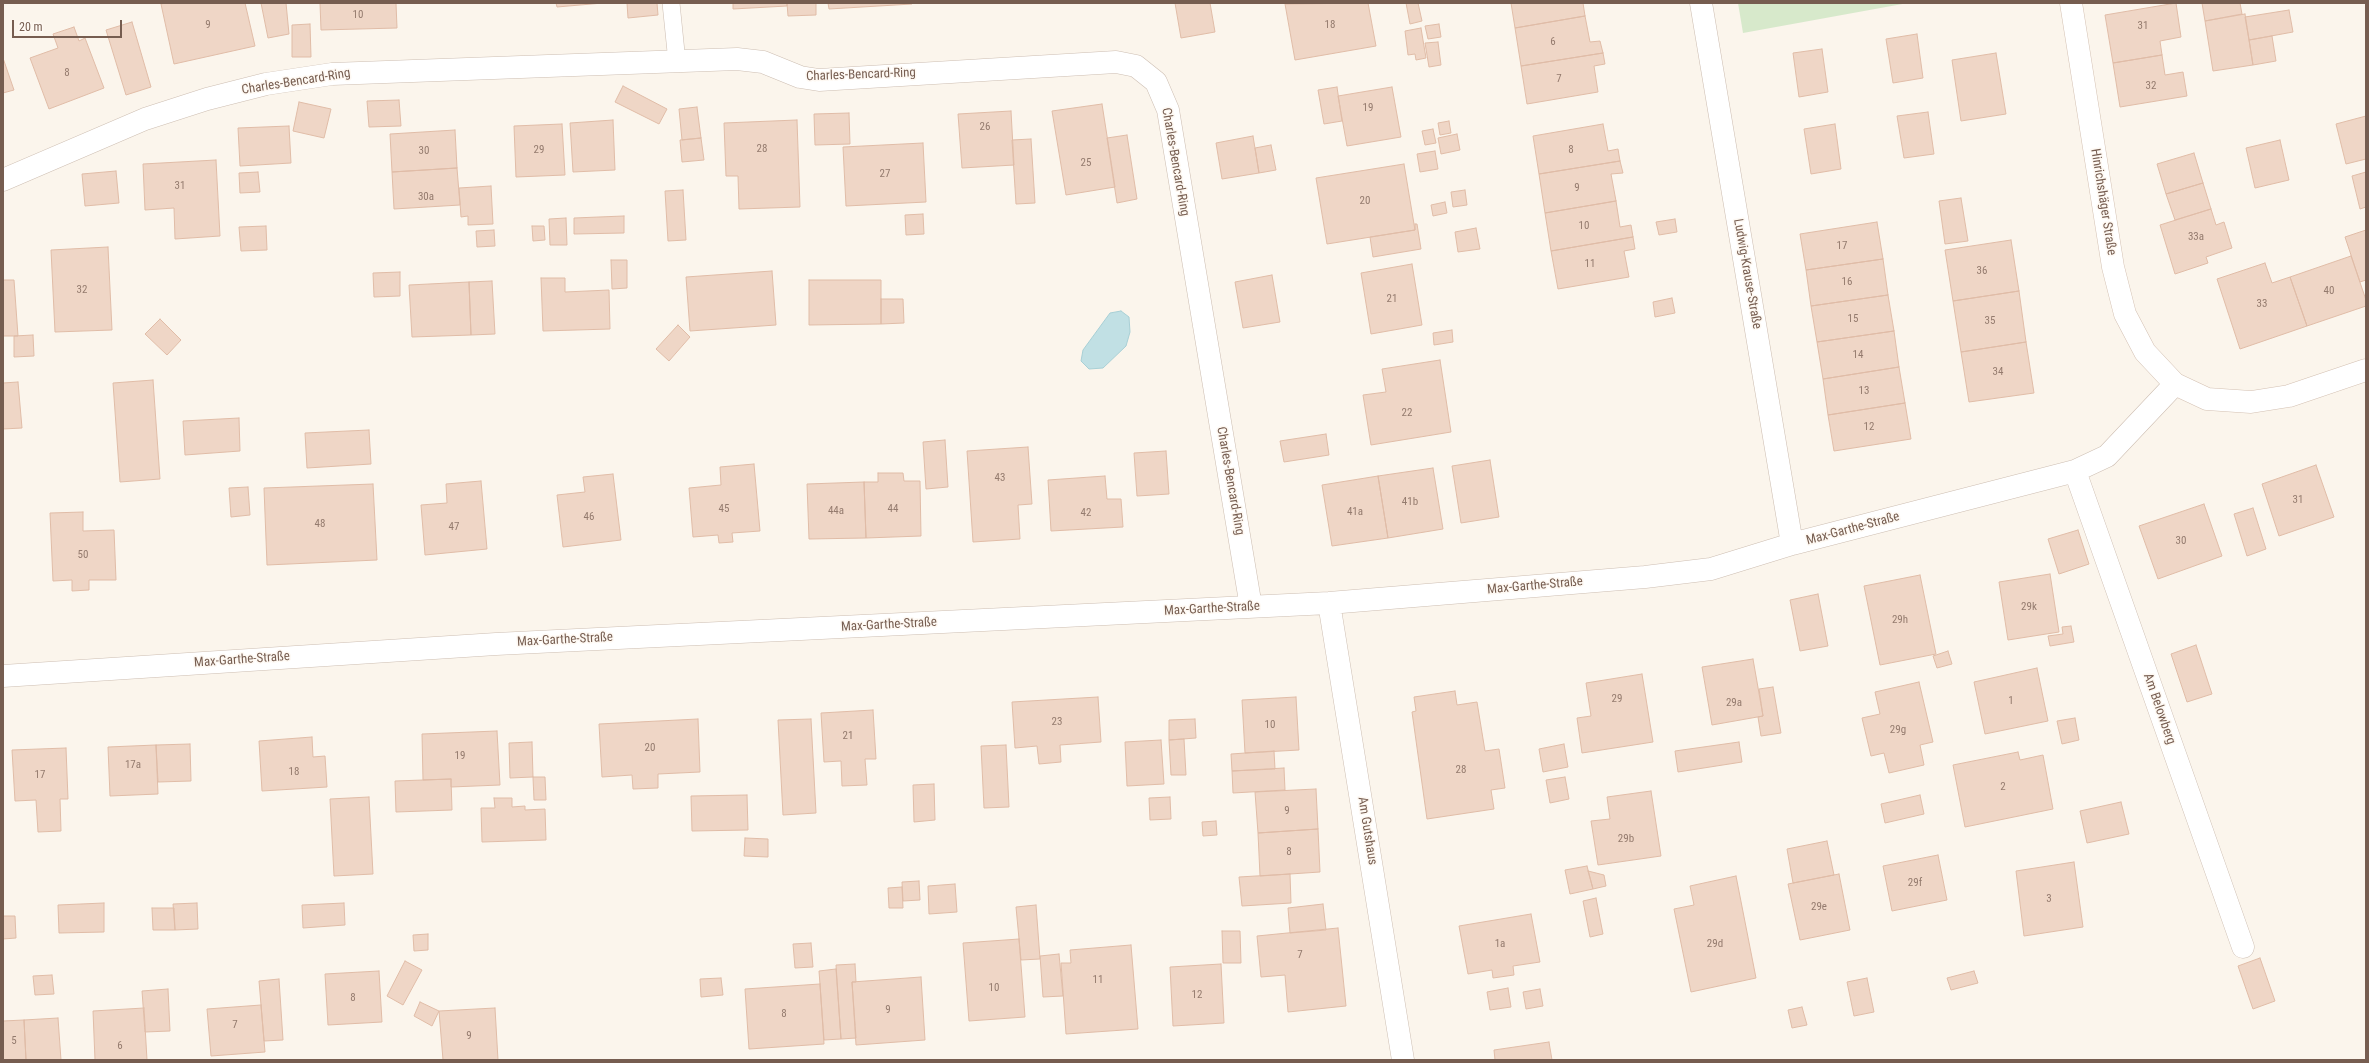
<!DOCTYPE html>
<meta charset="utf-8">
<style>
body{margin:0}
#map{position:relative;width:2369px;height:1063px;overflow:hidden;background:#fbf5ec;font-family:"Roboto Condensed",sans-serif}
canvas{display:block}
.frame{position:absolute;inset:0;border:4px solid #765d50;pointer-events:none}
.scale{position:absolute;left:12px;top:20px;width:110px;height:18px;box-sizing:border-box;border:2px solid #765d50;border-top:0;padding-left:5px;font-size:12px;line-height:14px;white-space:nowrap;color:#765d50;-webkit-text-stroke:3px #fef9f3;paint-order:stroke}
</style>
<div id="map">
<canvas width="2369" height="1063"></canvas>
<div class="frame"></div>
<div class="scale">20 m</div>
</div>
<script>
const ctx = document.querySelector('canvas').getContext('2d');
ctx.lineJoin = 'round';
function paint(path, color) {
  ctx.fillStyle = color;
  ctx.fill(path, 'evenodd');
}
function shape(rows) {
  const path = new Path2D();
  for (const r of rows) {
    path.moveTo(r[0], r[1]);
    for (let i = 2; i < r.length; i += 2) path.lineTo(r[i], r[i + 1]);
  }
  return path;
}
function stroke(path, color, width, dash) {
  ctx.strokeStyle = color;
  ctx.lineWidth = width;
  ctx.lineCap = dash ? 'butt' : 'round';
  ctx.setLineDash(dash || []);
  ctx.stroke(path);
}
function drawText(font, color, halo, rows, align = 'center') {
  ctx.font = font + ' "Roboto Condensed",sans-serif';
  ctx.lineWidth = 3;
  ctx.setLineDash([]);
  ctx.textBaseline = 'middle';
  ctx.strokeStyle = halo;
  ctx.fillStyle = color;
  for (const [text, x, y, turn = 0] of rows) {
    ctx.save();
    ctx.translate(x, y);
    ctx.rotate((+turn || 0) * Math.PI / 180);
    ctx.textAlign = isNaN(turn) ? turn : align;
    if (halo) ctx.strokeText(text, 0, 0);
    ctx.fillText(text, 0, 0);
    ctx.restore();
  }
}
paint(shape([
 [1738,3,1908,3,1743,33]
]), '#d7e9cb');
const water = shape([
 [1121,311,1129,317,1130,332,1126,346,1103,368,1089,369,1081,361,1083,350,1110,313,1121,311]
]);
paint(water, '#c1e0e4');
stroke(water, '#a8cfd5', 1);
const building = shape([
 [165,3,245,3,255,46,174,64,161,4,165,3],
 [261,3,286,3,289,34,268,38,261,3],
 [320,3,396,3,397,28,321,30,320,3],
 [556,3,603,3,557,7,556,3],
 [627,3,657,3,658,15,628,18,627,3],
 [733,3,787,3,787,6,733,9,733,3],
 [787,3,816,3,816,15,788,16,787,3],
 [828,3,912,3,912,4,829,9,828,3],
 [1175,3,1210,3,1215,32,1181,38,1175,3],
 [1368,3,1376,46,1295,60,1285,4,1368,3],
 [1406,3,1418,3,1422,21,1410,24,1406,3],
 [1511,3,1583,3,1585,16,1515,28,1511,3],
 [2176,3,2181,37,2160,41,2162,55,2113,63,2105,15,2176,3],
 [2202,3,2240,3,2242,14,2205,21,2202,3],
 [2289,10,2293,32,2249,40,2245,17,2289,10],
 [2245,14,2253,65,2213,71,2205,21,2245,14],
 [1585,16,1590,42,1600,41,1603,53,1521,66,1515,28,1585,16],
 [132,22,151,87,126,95,106,30,132,22],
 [310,24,311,57,292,57,292,25,310,24],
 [1439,24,1441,37,1428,39,1425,26,1439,24],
 [74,27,79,41,85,38,104,88,49,109,30,58,58,48,53,34,74,27],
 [1421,28,1426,58,1416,60,1415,54,1408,55,1405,31,1421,28],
 [1917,34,1923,78,1893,83,1886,39,1917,34],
 [2272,36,2276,61,2253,65,2249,40,2272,36],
 [1438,42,1441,65,1429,67,1425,43,1438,42],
 [1822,49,1828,92,1799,97,1793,53,1822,49],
 [1603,53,1605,64,1594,66,1598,92,1527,104,1521,66,1603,53],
 [1996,53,2006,114,1961,121,1952,60,1996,53],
 [2162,55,2165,75,2183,72,2187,96,2120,107,2113,63,2162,55],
 [3,58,14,90,3,93,3,58],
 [623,86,667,109,659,124,615,102,623,86],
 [1337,87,1342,121,1324,124,1318,90,1337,87],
 [1392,87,1401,137,1347,146,1338,96,1392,87],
 [399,100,401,126,369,127,367,101,399,100],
 [299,102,331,109,324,138,293,131,299,102],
 [1102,104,1115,187,1066,195,1052,111,1102,104],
 [697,107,701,138,682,140,679,109,697,107],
 [1011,111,1014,165,962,168,958,114,1011,111],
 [1928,112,1934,154,1904,158,1897,116,1928,112],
 [849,113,850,144,815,145,814,114,849,113],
 [2366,116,2366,159,2346,164,2336,124,2366,116],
 [613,120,615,170,573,172,570,123,613,120],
 [797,120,800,207,739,209,738,176,726,176,724,123,797,120],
 [1449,121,1451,133,1440,135,1438,123,1449,121],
 [562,124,565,175,516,177,514,126,562,124],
 [1603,124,1608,151,1618,149,1620,161,1539,174,1533,136,1603,124],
 [1835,124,1841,169,1811,174,1804,129,1835,124],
 [289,126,291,163,240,166,238,128,289,126],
 [1433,129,1436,143,1425,145,1422,131,1433,129],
 [455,130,457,168,392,172,390,134,455,130],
 [1457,134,1460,150,1441,154,1438,138,1457,134],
 [1127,135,1137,199,1117,203,1107,138,1127,135],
 [1253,136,1259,173,1222,179,1216,143,1253,136],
 [701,138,704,160,682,162,680,140,701,138],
 [1031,139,1035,203,1016,204,1012,140,1031,139],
 [2280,140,2289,180,2255,188,2246,148,2280,140],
 [923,143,926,202,846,206,843,147,923,143],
 [1271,145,1276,170,1259,173,1255,148,1271,145],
 [1435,151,1438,169,1420,172,1417,154,1435,151],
 [2194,153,2203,183,2166,194,2157,164,2194,153],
 [216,160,220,236,175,239,174,208,145,210,143,164,216,160],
 [1620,161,1623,173,1611,174,1616,201,1545,213,1539,174,1620,161],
 [1404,164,1415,230,1327,244,1316,178,1404,164],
 [457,168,460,205,394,209,392,172,457,168],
 [116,171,119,203,85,206,82,174,116,171],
 [258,172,260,192,240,193,239,173,258,172],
 [2366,172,2366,207,2360,209,2352,176,2366,172],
 [2203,183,2211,209,2175,220,2166,194,2203,183],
 [491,186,493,224,468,225,468,216,461,217,459,188,491,186],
 [683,190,686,240,668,241,665,191,683,190],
 [1465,190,1467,205,1453,207,1451,192,1465,190],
 [1961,198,1968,241,1945,244,1939,201,1961,198],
 [1616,201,1620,227,1631,225,1633,237,1551,251,1545,213,1616,201],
 [1445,202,1447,213,1433,216,1431,205,1445,202],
 [2211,209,2216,225,2224,222,2232,248,2206,257,2208,263,2175,274,2160,225,2211,209],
 [923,214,924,234,906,235,905,215,923,214],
 [624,216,624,233,574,234,574,218,624,216],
 [566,218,567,245,550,245,549,219,566,218],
 [1675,219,1677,232,1659,235,1656,222,1675,219],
 [1877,222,1883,259,1806,270,1800,234,1877,222],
 [1415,224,1417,224,1421,249,1373,257,1370,237,1415,230,1415,224],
 [266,226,267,250,241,251,239,227,266,226],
 [532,226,544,226,545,240,533,241,532,226],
 [1476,228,1480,249,1458,252,1455,232,1476,228],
 [494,230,495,246,477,247,476,231,494,230],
 [2366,230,2366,280,2360,282,2345,237,2366,230],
 [1633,237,1635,249,1624,251,1629,277,1558,289,1551,251,1633,237],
 [2011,240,2019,291,1953,301,1945,250,2011,240],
 [108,247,112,330,55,332,51,250,108,247],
 [2351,256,2366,300,2366,306,2307,326,2290,277,2351,256],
 [1883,259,1888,295,1811,306,1806,270,1883,259],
 [611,260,627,260,627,288,612,289,611,260],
 [2265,263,2272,283,2290,277,2307,326,2240,349,2217,279,2265,263],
 [1412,264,1422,325,1371,334,1361,273,1412,264],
 [772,271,776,325,690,331,686,277,772,271],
 [400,272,400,296,374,297,373,273,400,272],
 [1272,275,1280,322,1243,328,1235,282,1272,275],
 [541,278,565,278,565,292,609,290,610,329,543,331,541,278],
 [3,280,14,280,18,336,3,336,3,280],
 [809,280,881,280,881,324,809,325,809,280],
 [492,281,495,334,471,335,469,282,492,281],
 [469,282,471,335,412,337,409,285,469,282],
 [2019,291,2026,342,1961,352,1953,301,2019,291],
 [1888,295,1894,331,1817,342,1811,306,1888,295],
 [1672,298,1675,313,1655,317,1653,302,1672,298],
 [881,299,903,299,904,323,881,324,881,299],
 [160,319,181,340,167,355,145,334,160,319],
 [678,325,690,337,669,361,656,349,678,325],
 [1452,330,1453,342,1434,345,1433,333,1452,330],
 [1894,331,1899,367,1823,379,1817,342,1894,331],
 [33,335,34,356,14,357,14,336,33,335],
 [2026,342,2034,393,1969,402,1961,352,2026,342],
 [1440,360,1451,432,1371,445,1363,395,1386,392,1382,369,1440,360],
 [1899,367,1905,403,1828,415,1823,379,1899,367],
 [153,380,160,479,120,482,113,383,153,380],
 [18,382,22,428,3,429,3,383,18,382],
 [1905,403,1911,439,1834,451,1828,415,1905,403],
 [239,418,240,451,185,455,183,421,239,418],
 [369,430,371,464,307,468,305,433,369,430],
 [1326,434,1329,455,1284,462,1280,441,1326,434],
 [945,440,948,487,926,489,923,442,945,440],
 [1028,447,1032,504,1018,505,1020,539,973,542,967,451,1028,447],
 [1166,451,1169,494,1137,496,1134,453,1166,451],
 [1490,460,1499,517,1461,523,1452,466,1490,460],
 [754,464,760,531,732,533,733,542,719,543,718,535,693,537,689,488,721,485,720,467,754,464],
 [2316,465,2334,517,2279,536,2262,484,2316,465],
 [1433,468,1443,529,1388,538,1378,476,1433,468],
 [878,473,903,473,904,481,920,481,921,536,866,538,864,482,878,482,878,473],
 [613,474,621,540,563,547,557,495,585,492,583,477,613,474],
 [1105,476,1107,499,1121,499,1123,527,1051,531,1048,480,1105,476],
 [1378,476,1388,538,1332,546,1322,485,1378,476],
 [481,481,487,549,425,555,421,505,447,503,446,484,481,481],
 [864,482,866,538,809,539,807,484,864,482],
 [373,484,377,560,267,565,264,488,373,484],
 [248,487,250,515,231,517,229,488,248,487],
 [2204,504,2222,556,2158,579,2139,526,2204,504],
 [2253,508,2266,549,2247,556,2234,514,2253,508],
 [83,512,83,531,114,530,116,580,89,580,89,590,72,591,72,580,53,581,50,513,83,512],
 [2078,530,2089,564,2059,574,2048,539,2078,530],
 [2050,574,2059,632,2008,640,1999,582,2050,574],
 [1920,575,1936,654,1880,665,1864,586,1920,575],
 [1818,594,1828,646,1800,651,1790,600,1818,594],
 [2071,626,2074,642,2050,646,2048,636,2063,634,2062,627,2071,626],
 [2196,645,2212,694,2187,702,2171,654,2196,645],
 [1948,651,1952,664,1937,668,1933,656,1948,651],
 [1753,659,1763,716,1712,725,1702,667,1753,659],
 [2037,668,2048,721,1985,734,1974,682,2037,668],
 [1642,674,1653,742,1582,753,1577,718,1591,716,1586,683,1642,674],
 [1919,682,1933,742,1920,745,1924,765,1889,773,1884,753,1871,756,1862,718,1880,714,1875,692,1919,682],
 [1773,687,1781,733,1761,736,1758,717,1763,716,1759,689,1773,687],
 [1455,691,1457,705,1477,702,1485,751,1499,749,1505,788,1491,790,1494,809,1427,819,1412,712,1416,711,1414,697,1455,691],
 [1098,697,1101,742,1060,745,1061,762,1039,764,1037,746,1015,748,1012,702,1098,697],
 [1296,697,1299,750,1245,753,1242,700,1296,697],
 [873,710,876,759,865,759,867,785,842,786,841,761,824,762,821,713,873,710],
 [2075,718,2079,740,2062,744,2057,721,2075,718],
 [698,719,700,772,658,774,658,788,633,789,632,775,602,777,599,724,698,719],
 [811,719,816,813,783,815,778,720,811,719],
 [1195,719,1196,738,1169,740,1169,720,1195,719],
 [497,731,500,785,451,787,451,779,423,780,422,734,497,731],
 [312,737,313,757,325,756,327,787,262,791,259,741,312,737],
 [1184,739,1186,775,1171,775,1169,740,1184,739],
 [1161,740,1164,784,1127,786,1125,742,1161,740],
 [532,742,533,777,510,778,509,743,532,742],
 [1739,742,1742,762,1678,772,1675,751,1739,742],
 [190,744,191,781,158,782,156,745,190,744],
 [1564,744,1568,767,1543,772,1539,749,1564,744],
 [156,745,158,794,110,796,108,747,156,745],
 [1006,745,1009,807,984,808,981,746,1006,745],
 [66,748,68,799,60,799,61,831,38,832,36,800,15,801,12,750,66,748],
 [1274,751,1275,769,1232,771,1231,754,1274,751],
 [2018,752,2020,760,2043,755,2053,809,1965,827,1953,765,2018,752],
 [1284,768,1285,790,1233,793,1232,771,1284,768],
 [533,777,545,777,546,800,534,800,533,777],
 [1565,777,1569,799,1550,803,1546,780,1565,777],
 [451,779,452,810,396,812,395,781,451,779],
 [934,784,935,820,914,822,913,785,934,784],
 [1316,789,1318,829,1258,833,1255,792,1316,789],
 [1651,791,1661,856,1598,865,1591,821,1610,819,1607,797,1651,791],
 [747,795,748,830,692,831,691,796,747,795],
 [1920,795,1924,814,1885,823,1881,804,1920,795],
 [369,797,373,874,334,876,330,799,369,797],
 [1170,797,1171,819,1150,820,1149,798,1170,797],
 [494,798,512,798,512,807,525,806,525,810,545,809,546,840,482,842,481,808,495,808,494,798],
 [2121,802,2129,834,2087,843,2080,811,2121,802],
 [1216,821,1217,835,1203,836,1202,822,1216,821],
 [1318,829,1320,872,1260,876,1258,833,1318,829],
 [745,838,768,839,768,857,744,856,745,838],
 [1827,841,1834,875,1793,883,1787,849,1827,841],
 [1938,855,1947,900,1892,911,1883,866,1938,855],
 [2074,862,2083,927,2024,936,2016,871,2074,862],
 [1587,866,1593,889,1570,894,1565,870,1587,866],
 [1588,871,1604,875,1606,886,1593,889,1588,871],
 [1290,874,1291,903,1242,906,1239,877,1290,874],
 [1839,874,1850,930,1800,940,1788,884,1839,874],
 [1736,876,1756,978,1691,992,1674,909,1694,905,1690,886,1736,876],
 [919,881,920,900,903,901,902,882,919,881],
 [955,884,957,912,929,914,928,886,955,884],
 [902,887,903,908,889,908,888,888,902,887],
 [1596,898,1603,934,1590,937,1583,901,1596,898],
 [104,903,104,932,59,933,58,905,104,903],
 [197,903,198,929,175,930,173,904,197,903],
 [344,903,345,925,303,928,302,905,344,903],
 [1323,904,1326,930,1290,933,1288,908,1323,904],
 [1036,905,1040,959,1021,960,1016,907,1036,905],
 [152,908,174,908,175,930,153,930,152,908],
 [1531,914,1540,962,1513,966,1514,975,1493,978,1492,970,1468,974,1459,926,1531,914],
 [3,916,15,916,16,938,3,939,3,916],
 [1338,928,1346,1006,1288,1012,1285,975,1261,977,1257,936,1338,928],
 [1222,931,1240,931,1241,963,1223,963,1222,931],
 [428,934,428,950,414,951,413,935,428,934],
 [1019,939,1025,1017,969,1021,963,943,1019,939],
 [811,943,813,967,795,968,793,944,811,943],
 [1131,945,1138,1029,1066,1034,1061,963,1071,963,1070,950,1131,945],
 [1059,954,1063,996,1043,997,1040,956,1059,954],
 [2260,958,2275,1001,2253,1009,2238,966,2260,958],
 [405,961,422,970,403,1005,387,996,405,961],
 [855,964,856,982,852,982,856,1038,841,1039,836,965,855,964],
 [1221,964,1224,1023,1173,1026,1170,967,1221,964],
 [836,969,841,1039,824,1040,819,971,836,969],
 [379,971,382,1022,328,1025,325,974,379,971],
 [1974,971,1978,983,1951,990,1947,978,1974,971],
 [52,975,54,994,35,995,33,976,52,975],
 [921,977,925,1040,856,1045,852,982,921,977],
 [721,978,723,995,701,997,700,979,721,978],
 [1867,978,1874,1012,1854,1016,1847,982,1867,978],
 [279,979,283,1040,264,1041,259,981,279,979],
 [820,984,824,1044,749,1049,745,989,820,984],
 [1508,988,1511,1007,1490,1010,1487,992,1508,988],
 [168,989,170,1031,145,1032,142,991,168,989],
 [1540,989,1543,1006,1526,1009,1523,992,1540,989],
 [420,1002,439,1011,432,1026,414,1016,420,1002],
 [261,1005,265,1052,211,1056,207,1009,261,1005],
 [1802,1007,1807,1025,1792,1028,1788,1010,1802,1007],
 [144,1008,147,1060,95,1060,93,1011,144,1008],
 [495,1008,498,1060,443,1060,439,1011,495,1008],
 [58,1018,61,1060,26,1060,24,1020,58,1018],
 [24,1020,26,1060,3,1060,3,1021,24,1020],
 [1549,1042,1552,1060,1495,1060,1494,1050,1549,1042]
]);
paint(building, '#efd6c6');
stroke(building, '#e0bca7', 1);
const lane = shape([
 [671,3,677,62]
]);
const street = shape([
 [1701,3,1792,544],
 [3,180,145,119,207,99,266,84,332,74,737,59,763,62,800,77,819,80,1116,62,1136,66,1156,82,1168,110,1251,607],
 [2075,471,2243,947],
 [1329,603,1403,1060],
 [3,676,496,644,1329,603,1645,577,1711,569,1792,544,2075,471,2107,456,2175,384]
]);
const secondary = shape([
 [2071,3,2113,267,2125,314,2145,352,2175,384,2207,399,2251,402,2289,396,2366,370]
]);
stroke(lane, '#cdbeb2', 18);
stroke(street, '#cdbeb2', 23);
stroke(secondary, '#d3c0b2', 23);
stroke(lane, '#fff', 17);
stroke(street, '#fff', 22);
stroke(secondary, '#fff', 22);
drawText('11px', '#947b6e', null, [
 ["10",358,15],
 ["9",208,25],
 ["18",1330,25],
 ["31",2143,26],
 ["6",1553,42],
 ["8",67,73],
 ["7",1559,79],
 ["32",2151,86],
 ["19",1368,108],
 ["26",985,127],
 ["28",762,149],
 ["29",539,150],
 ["8",1571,150],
 ["30",424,151],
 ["25",1086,163],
 ["27",885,174],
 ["31",180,186],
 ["9",1577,188],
 ["30a",426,197],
 ["20",1365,201],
 ["10",1584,226],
 ["33a",2196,237],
 ["17",1842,246],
 ["11",1590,264],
 ["36",1982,271],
 ["16",1847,282],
 ["32",82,290],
 ["40",2329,291],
 ["21",1392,299],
 ["33",2262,304],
 ["15",1853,319],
 ["35",1990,321],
 ["14",1858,355],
 ["34",1998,372],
 ["13",1864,391],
 ["22",1407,413],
 ["12",1869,427],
 ["43",1000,478],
 ["31",2298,500],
 ["41b",1410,502],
 ["45",724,509],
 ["44",893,509],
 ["44a",836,511],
 ["41a",1355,512],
 ["42",1086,513],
 ["46",589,517],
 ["48",320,524],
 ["47",454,527],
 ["30",2181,541],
 ["50",83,555],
 ["29k",2029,607],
 ["29h",1900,620],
 ["29",1617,699],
 ["1",2011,701],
 ["29a",1734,703],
 ["23",1057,722],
 ["10",1270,725],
 ["29g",1898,730],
 ["21",848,736],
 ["20",650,748],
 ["19",460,756],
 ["17a",133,765],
 ["28",1461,770],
 ["18",294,772],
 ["17",40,775],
 ["2",2003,787],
 ["9",1287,811],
 ["29b",1626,839],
 ["8",1289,852],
 ["29f",1915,883],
 ["3",2049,899],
 ["29e",1819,907],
 ["1a",1500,944],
 ["29d",1715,944],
 ["7",1300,955],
 ["11",1098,980],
 ["10",994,988],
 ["12",1197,995],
 ["8",353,998],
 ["9",888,1010],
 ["8",784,1014],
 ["7",235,1025],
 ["9",469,1036],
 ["5",14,1041],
 ["6",120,1046]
]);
drawText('13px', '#765d50', '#fef9f3', [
 ["Charles-Bencard-Ring",861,75,-2],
 ["Charles-Bencard-Ring",296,82,-9],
 ["Charles-Bencard-Ring",1175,162,80],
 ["Hinrichshäger Straße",2103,202,81],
 ["Ludwig-Krause-Straße",1747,274,80],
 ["Charles-Bencard-Ring",1230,481,80],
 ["Max-Garthe-Straße",1853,529,-15],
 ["Max-Garthe-Straße",1535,586,-5],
 ["Max-Garthe-Straße",1212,609,-3],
 ["Max-Garthe-Straße",889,625,-3],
 ["Max-Garthe-Straße",565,640,-3],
 ["Max-Garthe-Straße",242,660,-4],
 ["Am Belowberg",2159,709,71],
 ["Am Gutshaus",1367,831,81]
]);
</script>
